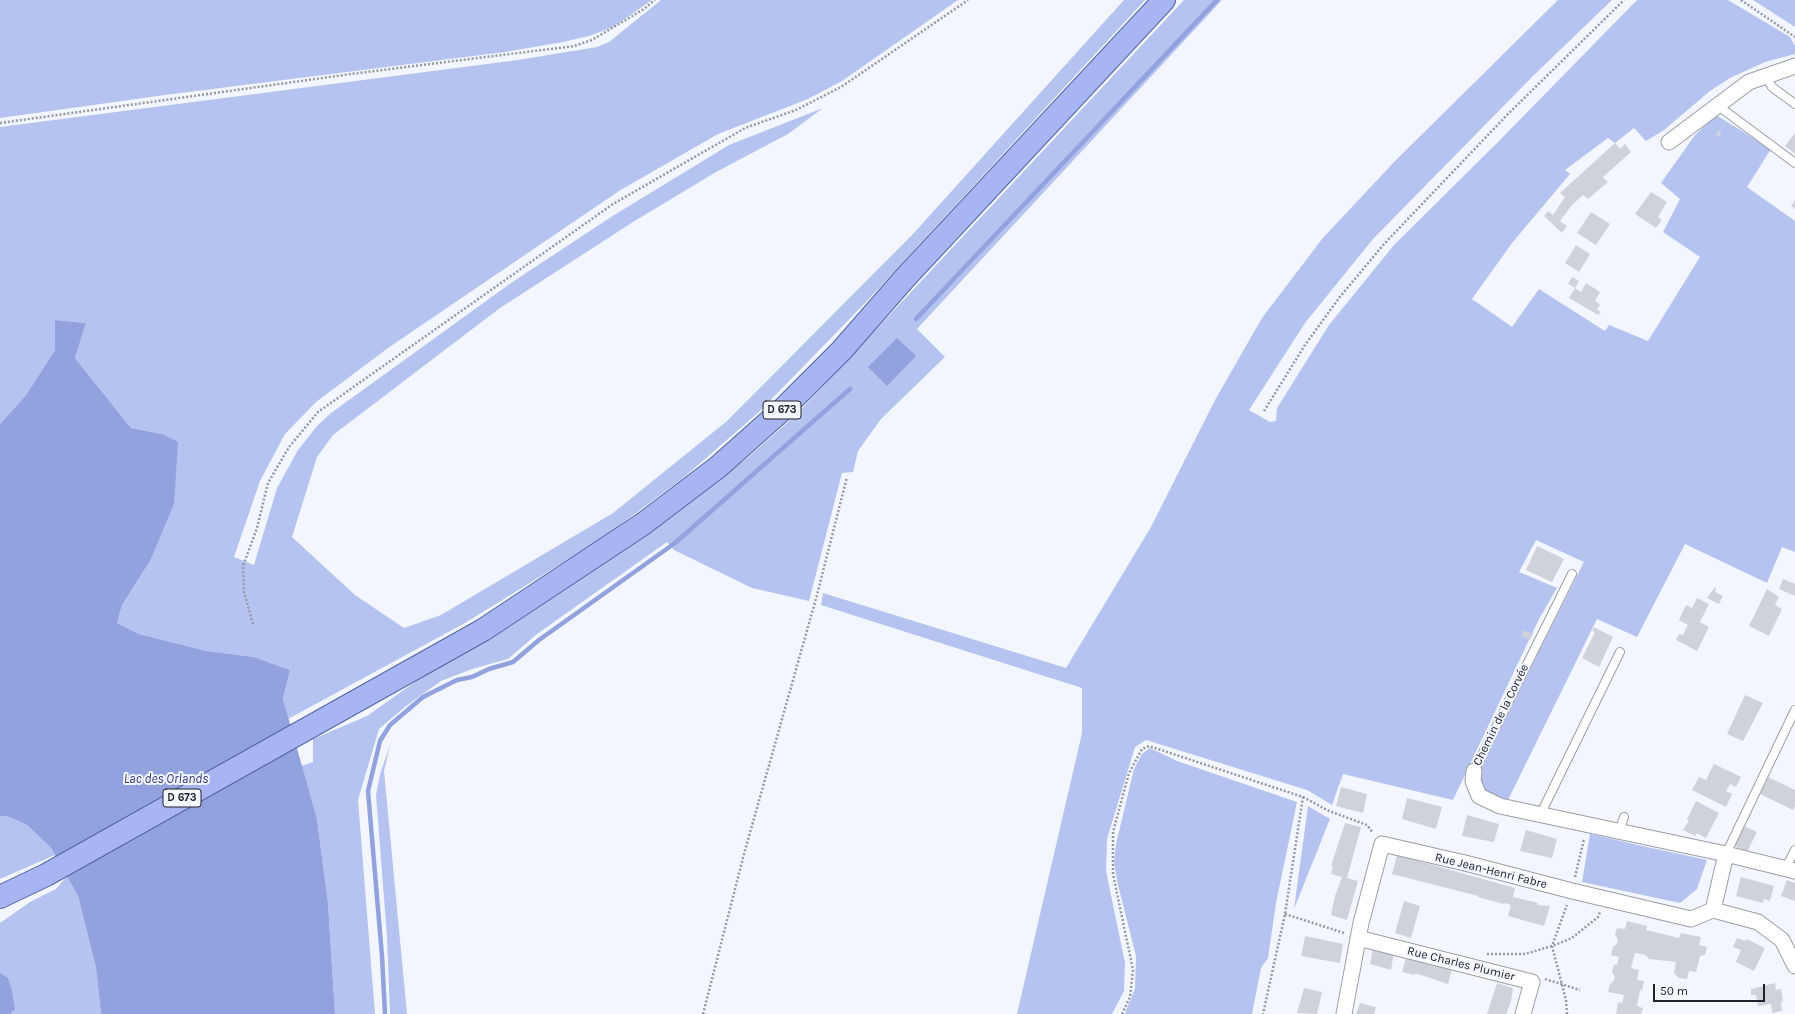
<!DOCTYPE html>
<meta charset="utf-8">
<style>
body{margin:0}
#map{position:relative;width:1795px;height:1014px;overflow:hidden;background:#f3f6fe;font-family:Karla,sans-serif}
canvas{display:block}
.scale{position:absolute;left:1653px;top:984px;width:112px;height:18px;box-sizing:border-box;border:2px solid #212225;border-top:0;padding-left:5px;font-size:12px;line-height:14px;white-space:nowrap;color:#212225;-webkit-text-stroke:3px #f3f6fe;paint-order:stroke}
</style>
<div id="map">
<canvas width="1795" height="1014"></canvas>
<div class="scale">50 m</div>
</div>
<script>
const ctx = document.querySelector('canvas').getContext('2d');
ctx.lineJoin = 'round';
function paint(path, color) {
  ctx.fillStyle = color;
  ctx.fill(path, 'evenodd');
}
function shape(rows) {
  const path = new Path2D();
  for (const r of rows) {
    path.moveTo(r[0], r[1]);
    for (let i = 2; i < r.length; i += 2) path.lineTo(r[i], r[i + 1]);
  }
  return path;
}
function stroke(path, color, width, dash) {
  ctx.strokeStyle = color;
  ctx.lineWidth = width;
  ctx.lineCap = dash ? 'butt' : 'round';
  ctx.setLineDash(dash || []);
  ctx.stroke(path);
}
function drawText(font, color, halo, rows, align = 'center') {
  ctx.font = font + ' Karla,sans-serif';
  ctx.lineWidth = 4;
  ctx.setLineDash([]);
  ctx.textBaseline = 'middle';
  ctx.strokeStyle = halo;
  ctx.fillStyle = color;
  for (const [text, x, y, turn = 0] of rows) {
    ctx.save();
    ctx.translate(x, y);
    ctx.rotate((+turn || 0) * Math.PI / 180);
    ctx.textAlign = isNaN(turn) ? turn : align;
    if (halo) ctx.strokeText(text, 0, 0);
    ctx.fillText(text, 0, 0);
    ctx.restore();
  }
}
paint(shape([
 [0,0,652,0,613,27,589,36,563,42,505,52,165,95,0,118],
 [661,0,958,0,842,81,808,99,718,134,619,191,388,348,316,402,285,434,260,481,234,557,254,565,277,488,298,450,317,426,331,413,511,283,611,217,729,145,823,108,788,134,716,172,633,222,500,308,333,435,317,457,292,537,355,595,404,628,441,615,613,513,727,421,913,234,1124,0,1145,0,868,300,759,412,683,478,601,539,465,623,288,719,283,699,290,670,254,657,207,651,139,634,117,623,122,605,150,561,162,434,131,428,75,358,86,323,55,320,55,350,26,395,0,424,0,127,518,60,597,47,609,42],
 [1184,0,1222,0,917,329,945,357,881,419,858,451,853,472,842,473,809,601,752,588,674,550,667,542,537,634,508,659,472,669,441,681,406,706,379,729,358,800,375,1014,335,1014,328,903,317,819,301,766,313,762,313,739,367,716,429,672,534,609,646,536,747,458,796,415],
 [1558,0,1612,0,1534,75,1373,239,1305,323,1249,410,1270,422,1276,421,1277,408,1329,325,1394,245,1499,141,1637,0,1728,0,1790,37,1795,46,1795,54,1765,62,1730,78,1710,91,1664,130,1646,141,1634,128,1615,143,1608,138,1565,170,1570,174,1512,243,1472,299,1512,327,1539,289,1605,331,1609,325,1648,341,1700,257,1663,232,1680,199,1661,183,1695,135,1716,115,1771,149,1747,187,1795,221,1795,552,1782,547,1767,583,1685,544,1637,637,1597,619,1507,802,1486,794,1481,780,1480,769,1584,562,1536,540,1519,572,1557,588,1539,619,1453,800,1343,774,1332,805,1307,790,1146,740,1135,747,1107,839,1106,871,1125,963,1124,991,1112,1014,1017,1014,1082,733,1082,688,821,605,823,593,1066,668,1151,527,1215,400,1262,318,1322,239,1394,162],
 [1753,0,1795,0,1795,27],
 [390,745,384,771,407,1014,390,1014,387,937,376,795,380,774],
 [1150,748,1177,761,1297,802,1276,903,1268,958,1261,968,1252,1014,1125,1014,1135,988,1136,956,1118,885,1114,863,1116,844,1134,769,1142,754],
 [1308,806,1330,819,1294,909],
 [0,816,7,816,27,825,51,848,55,855,0,879],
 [1590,834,1647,847,1707,860,1697,889,1680,903,1582,882],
 [67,876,78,896,96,968,101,1014,0,1014,0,923,30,902,56,889]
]), '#b5c3f1');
paint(shape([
 [55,320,86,323,75,358,131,428,162,434,178,442,174,504,150,561,122,605,117,623,139,634,207,651,254,657,290,670,283,699,317,819,328,903,335,1014,101,1014,96,968,78,896,51,848,27,825,7,816,0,816,0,424,26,395,55,350],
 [897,338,916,356,887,386,868,367],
 [0,973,8,978,12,991,15,1009,10,1014,0,1014]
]), '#91a2df');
stroke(shape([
 [916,319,1217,0],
 [385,1014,382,956,368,791,380,741,390,725,423,697,457,680,472,677,489,669,513,662,539,640,675,543,850,389]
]), '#91a2df', 4.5);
paint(shape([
 [1718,130,1722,133,1719,137,1716,134],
 [1795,133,1795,154,1785,146],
 [1615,143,1620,149,1625,144,1631,152,1603,177,1608,182,1588,199,1583,195,1572,205,1560,221,1567,226,1562,233,1544,216,1548,211,1553,215,1565,197,1560,193],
 [1651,192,1667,202,1658,217,1662,220,1656,228,1635,214],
 [1795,200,1795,209,1791,206],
 [1591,212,1610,224,1596,245,1577,233],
 [1576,245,1590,254,1579,272,1565,263],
 [1572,277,1579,281,1575,288,1581,292,1586,283,1600,292,1595,301,1600,304,1597,310,1601,312,1598,315,1569,298,1575,288,1568,284],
 [1537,546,1564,559,1552,582,1526,570],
 [1783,579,1795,584,1795,596,1779,589],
 [1715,587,1716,588,1715,592,1723,596,1719,604,1707,598],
 [1767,589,1779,597,1775,605,1782,609,1769,636,1749,626],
 [1697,598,1709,604,1700,622,1709,627,1697,651,1676,640,1679,634,1683,635,1688,625,1679,620,1686,605,1692,608],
 [1594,627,1613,637,1599,667,1582,658,1595,632,1592,631],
 [1524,630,1533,634,1530,640,1521,636],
 [1745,695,1763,703,1743,741,1727,734],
 [1714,764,1741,777,1736,787,1730,784,1726,791,1732,794,1726,807,1692,790,1699,777,1706,780],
 [1768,777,1795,790,1795,806,1793,810,1760,794],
 [1341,787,1367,794,1363,813,1336,806],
 [1407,798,1442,807,1436,829,1402,819],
 [1696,801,1719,813,1706,838,1697,833,1695,836,1683,830,1689,820,1687,819],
 [1467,815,1499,824,1494,842,1462,836],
 [1345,823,1361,827,1347,878,1358,881,1347,920,1331,915,1335,896,1342,877,1331,874,1333,867,1331,866],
 [1744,826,1757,832,1747,852,1734,846],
 [1526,830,1557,839,1552,858,1520,851],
 [1397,855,1515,888,1513,897,1538,903,1537,905,1550,906,1544,926,1508,916,1511,905,1504,903,1503,904,1478,897,1478,896,1392,874],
 [1741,877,1774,886,1770,901,1764,899,1763,903,1736,896],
 [1787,880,1795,883,1795,901,1781,896],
 [1404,901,1420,906,1411,938,1395,933],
 [1627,921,1647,926,1646,930,1679,938,1681,933,1701,937,1699,945,1707,947,1705,955,1700,956,1696,972,1689,971,1687,979,1679,978,1674,973,1676,962,1649,959,1645,955,1635,953,1631,968,1639,970,1637,980,1644,981,1642,990,1640,990,1637,1006,1643,1008,1641,1014,1616,1014,1618,1002,1622,1003,1624,995,1608,992,1610,984,1613,982,1615,977,1612,972,1614,964,1617,965,1619,957,1611,955,1613,947,1617,944,1618,939,1615,935,1617,928,1625,929],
 [1305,936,1343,944,1340,963,1301,956],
 [1737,938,1745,941,1746,939,1765,948,1754,971,1736,962,1741,950,1733,947],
 [1373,948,1394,952,1391,970,1370,964],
 [1407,954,1453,965,1448,984,1415,973,1415,975,1402,972],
 [1497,983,1513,988,1511,1001,1506,1014,1487,1014],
 [1775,983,1776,990,1781,989,1783,1001,1781,1002,1782,1011,1772,1013,1771,1004,1758,1006,1756,995,1751,995,1751,989],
 [1304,988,1322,992,1317,1014,1297,1013],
 [1360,1003,1376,1007,1374,1014,1356,1014]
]), '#d0d2da');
const service = shape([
 [1765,75,1772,87,1795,104],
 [1717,105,1795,163],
 [1474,771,1572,574],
 [1545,815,1544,807,1620,652],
 [1619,832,1624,817],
 [1726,854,1795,710],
 [1785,869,1795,850]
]);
const minor = shape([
 [1669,142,1749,82,1795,66],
 [1474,771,1473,781,1479,796,1500,806,1726,854,1795,871],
 [1713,910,1758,922,1782,940,1795,966],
 [1358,938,1532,982,1523,1014],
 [1344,1014,1361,923,1382,844,1465,863,1572,891,1691,919,1713,910,1726,854]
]);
const primary = shape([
 [0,897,46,875,483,630,643,524,718,467,782,410,842,350,904,279,1164,0]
]);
stroke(service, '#9b9ea5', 10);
stroke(minor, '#9b9ea5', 17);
stroke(primary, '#5362a6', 24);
stroke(shape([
 [1741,0,1795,37],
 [0,123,351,74,574,46,592,40,644,9,655,0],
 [1264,411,1305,345,1339,298,1384,244,1508,114,1624,0],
 [253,624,244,592,243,566,257,528,268,483,289,447,318,412,613,204,745,128,796,110,841,87,968,0],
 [1303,797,1329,811,1367,825,1373,833],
 [1575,877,1584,839],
 [1285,914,1344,933],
 [1487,954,1525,954,1552,946,1572,938,1598,917,1600,912],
 [1545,979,1580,990],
 [703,1014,744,854,817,595,847,477],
 [1122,1014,1130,997,1133,970,1113,874,1113,832,1129,773,1142,749,1149,746,1303,797,1285,914,1263,1014],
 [1567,1014,1566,1000,1552,946,1567,905]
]), '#96999e', 2.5, [2, 2]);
stroke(service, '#fff', 8);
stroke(minor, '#fff', 15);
stroke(primary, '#a8b5f3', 22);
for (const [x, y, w] of [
 [782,410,38],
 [182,798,38]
]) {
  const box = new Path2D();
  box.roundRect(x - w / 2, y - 9, w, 18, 3);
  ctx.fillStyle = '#f3f6fe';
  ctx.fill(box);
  stroke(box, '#212225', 1);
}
drawText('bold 11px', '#212225', null, [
 ["D 673",782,410],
 ["D 673",182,798]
]);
drawText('12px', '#212225', '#f3f6fe', [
 ["Chemin de la Corvée",1501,715,-64],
 ["Rue Jean-Henri Fabre",1491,871,14],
 ["Rue Charles Plumier",1461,964,14]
]);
drawText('italic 13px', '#2b377f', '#f3f6fe', [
 ["Lac des Orlands",166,779]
]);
</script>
